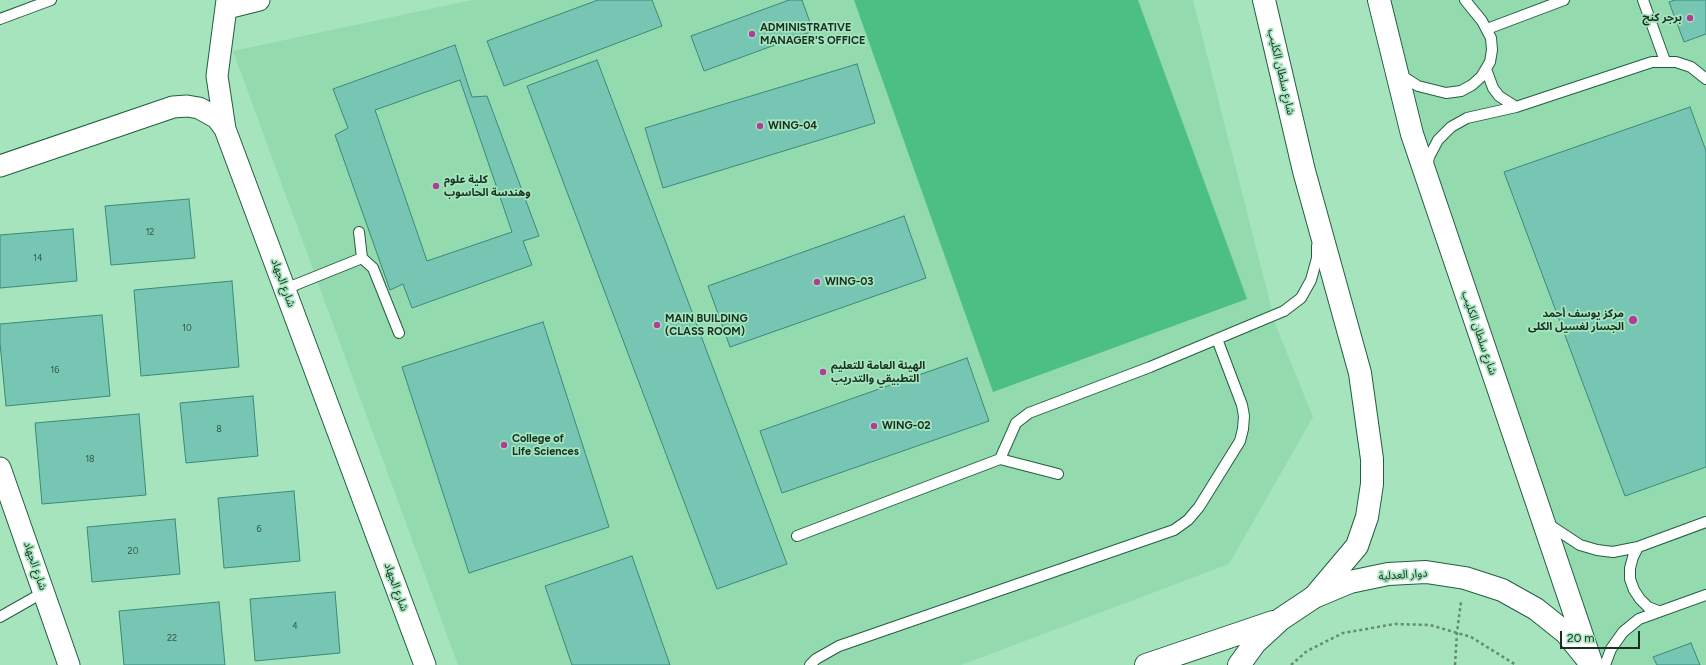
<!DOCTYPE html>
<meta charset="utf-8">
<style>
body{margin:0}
#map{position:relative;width:1706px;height:665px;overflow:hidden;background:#a5e4bd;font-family:Figtree,sans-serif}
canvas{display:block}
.scale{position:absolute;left:1560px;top:631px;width:80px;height:18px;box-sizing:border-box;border:2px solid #183123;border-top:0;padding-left:5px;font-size:12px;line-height:14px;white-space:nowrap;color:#183123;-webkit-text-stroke:3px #a5e4bd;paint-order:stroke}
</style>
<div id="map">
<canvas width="1706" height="665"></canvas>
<div class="scale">20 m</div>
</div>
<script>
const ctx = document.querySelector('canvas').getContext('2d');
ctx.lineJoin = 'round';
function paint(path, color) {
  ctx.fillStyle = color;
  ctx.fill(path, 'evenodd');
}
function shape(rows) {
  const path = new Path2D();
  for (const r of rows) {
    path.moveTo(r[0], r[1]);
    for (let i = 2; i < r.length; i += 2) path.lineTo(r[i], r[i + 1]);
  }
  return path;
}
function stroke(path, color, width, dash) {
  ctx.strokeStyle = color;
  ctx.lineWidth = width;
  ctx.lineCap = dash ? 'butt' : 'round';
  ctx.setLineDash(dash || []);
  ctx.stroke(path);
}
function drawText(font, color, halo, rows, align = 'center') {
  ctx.font = font + ' Figtree,"Noto Sans Arabic",sans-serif';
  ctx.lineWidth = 3.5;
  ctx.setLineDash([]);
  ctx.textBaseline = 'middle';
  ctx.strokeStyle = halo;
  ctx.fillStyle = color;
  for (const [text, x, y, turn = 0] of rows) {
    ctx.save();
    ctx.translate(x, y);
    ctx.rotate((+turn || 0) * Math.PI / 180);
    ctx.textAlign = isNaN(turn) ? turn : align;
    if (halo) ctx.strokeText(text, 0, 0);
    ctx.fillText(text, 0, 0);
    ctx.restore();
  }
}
paint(shape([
 [472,0,1193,0,1276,326,1313,417,1229,564,961,665,458,665,233,51],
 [1380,0,1706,0,1706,665,1596,665,1543,521]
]), '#94daaf');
paint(shape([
 [854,0,1138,0,1247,299,993,392]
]), '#4bc082');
const building = shape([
 [598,0,652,0,662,26,504,86,487,41,598,0],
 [789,0,802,0,813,31,704,71,691,36,789,0],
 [1675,0,1706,0,1706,34,1684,42,1669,2,1675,0],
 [455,45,472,97,487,96,539,236,523,241,532,265,412,308,403,284,390,290,335,135,348,128,333,89,455,45],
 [597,60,787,564,717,589,527,86,597,60],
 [857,64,875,123,663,188,645,128,857,64],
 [460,80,512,232,427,261,375,110,460,80],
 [1690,107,1706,151,1706,467,1625,496,1504,172,1690,107],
 [189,199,195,258,111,265,105,206,189,199],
 [904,216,926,278,730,347,708,286,904,216],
 [73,229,77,281,0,288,0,235,73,229],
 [232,281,239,367,141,376,134,290,232,281],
 [102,315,110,396,6,406,0,343,0,324,102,315],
 [543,322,609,527,469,573,402,367,543,322],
 [967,358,989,421,782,493,760,431,967,358],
 [253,396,258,456,186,463,180,403,253,396],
 [139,414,146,495,42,504,35,423,139,414],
 [294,491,300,561,224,568,218,498,294,491],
 [175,519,180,574,92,582,87,527,175,519],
 [632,556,670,665,572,665,545,586,632,556],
 [335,592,340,653,255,661,250,599,335,592],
 [219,602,225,665,124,665,119,611,219,602],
 [1691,643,1700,665,1657,665,1653,657,1691,643]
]);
paint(building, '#77c6b3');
stroke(building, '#398a79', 1);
const service = shape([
 [1643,0,1665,61],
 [0,19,51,0],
 [1487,29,1564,0],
 [1486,69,1493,88,1499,96,1516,107],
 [1399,74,1418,86,1446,93,1461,91,1472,85,1481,77,1490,62,1492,50,1491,38,1482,21,1465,0],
 [1427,168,1429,157,1438,140,1451,127,1467,118,1516,107,1652,62,1676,62,1691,67,1706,79],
 [359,232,362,258],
 [285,289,362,258,373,268,399,333],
 [1000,459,1016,423,1029,413,1150,367,1284,311,1301,298,1311,280,1317,258,1317,246],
 [1548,524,1580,545,1597,550,1613,552,1638,547,1706,522],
 [797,536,1000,459,1058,474],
 [1638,547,1633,557,1630,568,1630,579,1634,590,1640,599,1648,607,1658,611],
 [0,617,44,592],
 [810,665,816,659,839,646,1174,530,1188,520,1199,507,1240,441,1243,429,1244,416,1242,405,1217,339],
 [1605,665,1611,649,1623,632,1639,619,1706,595]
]);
const minor = shape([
 [227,8,259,0],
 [225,129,217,76,227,0],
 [0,166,173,107,187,106,199,108,217,118,225,129,425,665],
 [0,468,69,665]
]);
const tertiary = shape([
 [1264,0,1304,171,1360,373,1372,459,1372,484,1367,517,1357,546,1314,597],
 [1379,0,1412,134,1591,662]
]);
const secondary = shape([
 [1146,665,1273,622],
 [1239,665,1255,643,1281,619,1314,597,1350,582,1388,574,1426,572,1465,578,1502,590,1536,609,1566,633,1592,665]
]);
stroke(service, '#225f3f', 12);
stroke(minor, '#225f3f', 23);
stroke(tertiary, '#225f3f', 24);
stroke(secondary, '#225f3f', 24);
stroke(shape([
 [1291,665,1307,651,1343,633,1395,624,1430,625,1471,637,1516,665],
 [1455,665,1457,632,1461,602]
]), '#618d72', 2.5, [3, 3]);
stroke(service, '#fff', 10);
stroke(minor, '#fff', 21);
stroke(tertiary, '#fff', 22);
stroke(secondary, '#fff', 22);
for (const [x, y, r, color] of [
 [1690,18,4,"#b03e98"],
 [752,34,4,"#b03e98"],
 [760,126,4,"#b03e98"],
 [436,186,4,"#b03e98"],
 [817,282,4,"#b03e98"],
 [1633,320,5,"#b03e98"],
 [657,325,4,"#b03e98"],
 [823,372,4,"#b03e98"],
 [874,426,4,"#b03e98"],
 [504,445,4,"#b03e98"]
]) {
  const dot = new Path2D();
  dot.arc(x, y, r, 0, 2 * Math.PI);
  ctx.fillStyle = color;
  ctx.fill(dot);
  stroke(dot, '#a5e4bd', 1.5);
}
drawText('9px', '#305647', null, [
 ["12",150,232],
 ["14",38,258],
 ["10",187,328],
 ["16",55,370],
 ["8",219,429],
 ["18",90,459],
 ["6",259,529],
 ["20",133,551],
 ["4",295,626],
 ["22",172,638]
]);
drawText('bold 11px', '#183123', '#a5e4bd', [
 ["برجر كنج",1682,18,"right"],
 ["ADMINISTRATIVE",760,28],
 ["MANAGER'S OFFICE",760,41],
 ["WING-04",768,126],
 ["كلية علوم",444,180],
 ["وهندسة الحاسوب",444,193],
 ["WING-03",825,282],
 ["مركز يوسف أحمد",1624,314,"right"],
 ["الجسار لغسيل الكلى",1624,327,"right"],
 ["MAIN BUILDING",665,319],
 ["(CLASS ROOM)",665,332],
 ["الهيئة العامة للتعليم",831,366],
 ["التطبيقي والتدريب",831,379],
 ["WING-02",882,426],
 ["College of",512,439],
 ["Life Sciences",512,452]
], 'left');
drawText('11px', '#183123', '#a5e4bd', [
 ["شارع سلطان الكليب",1281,72,77],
 ["شارع الجهاد",283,283,70],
 ["شارع سلطان الكليب",1479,333,71],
 ["شارع الجهاد",35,566,71],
 ["دوار العدلية",1403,575,-4],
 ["شارع الجهاد",396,587,70]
]);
</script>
